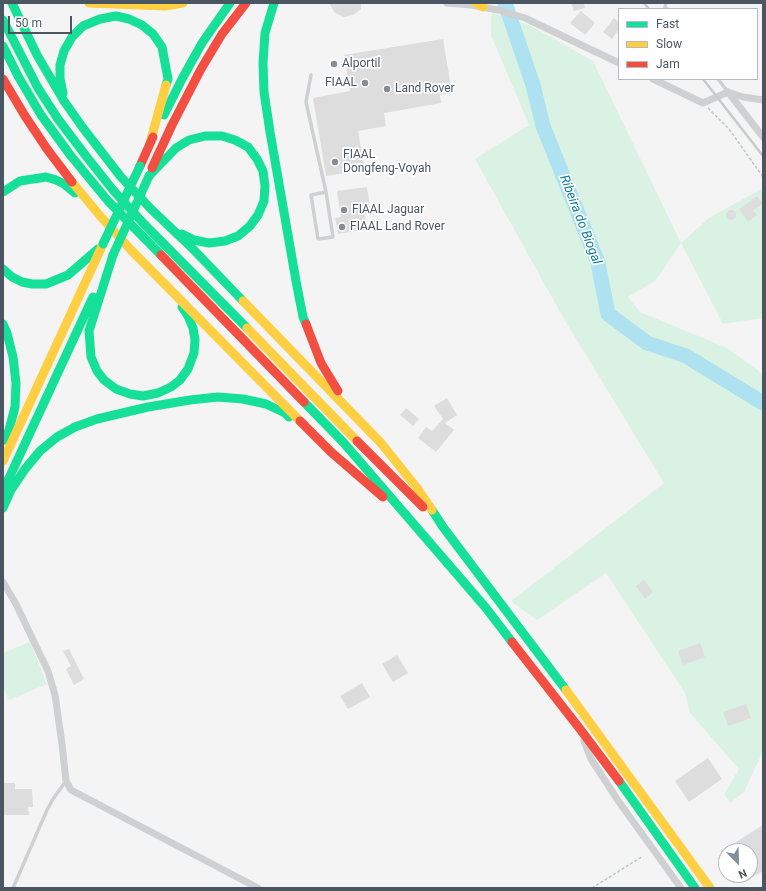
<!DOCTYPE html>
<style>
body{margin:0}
#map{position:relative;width:766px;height:891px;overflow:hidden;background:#f4f4f4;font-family:Roboto,sans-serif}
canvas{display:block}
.frame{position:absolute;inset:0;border:4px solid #4a5661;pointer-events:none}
.legend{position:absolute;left:618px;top:8px;width:140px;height:72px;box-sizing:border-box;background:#fff;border:1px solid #b7bbc0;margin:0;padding:5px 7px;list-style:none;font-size:12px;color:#4a5661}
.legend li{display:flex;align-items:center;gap:8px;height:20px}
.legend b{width:20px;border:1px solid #b7bbc0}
.north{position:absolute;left:718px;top:843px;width:40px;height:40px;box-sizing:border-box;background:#fff;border:1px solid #b7bbc0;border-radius:50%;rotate:157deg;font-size:11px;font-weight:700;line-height:16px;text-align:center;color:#4a5661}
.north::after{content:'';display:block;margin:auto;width:14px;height:18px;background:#868d94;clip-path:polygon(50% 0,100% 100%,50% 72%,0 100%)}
.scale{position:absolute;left:8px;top:16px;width:64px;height:18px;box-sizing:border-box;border:2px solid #4a5661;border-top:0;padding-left:5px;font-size:12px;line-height:14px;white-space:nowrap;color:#4a5661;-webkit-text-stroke:3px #fff;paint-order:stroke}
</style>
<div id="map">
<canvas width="766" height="891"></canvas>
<div class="frame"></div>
<ul class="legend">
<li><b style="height:5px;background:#16e098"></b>Fast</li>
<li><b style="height:5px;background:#ffcf43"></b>Slow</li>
<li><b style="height:5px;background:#f24e42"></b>Jam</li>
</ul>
<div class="north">N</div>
<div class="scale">50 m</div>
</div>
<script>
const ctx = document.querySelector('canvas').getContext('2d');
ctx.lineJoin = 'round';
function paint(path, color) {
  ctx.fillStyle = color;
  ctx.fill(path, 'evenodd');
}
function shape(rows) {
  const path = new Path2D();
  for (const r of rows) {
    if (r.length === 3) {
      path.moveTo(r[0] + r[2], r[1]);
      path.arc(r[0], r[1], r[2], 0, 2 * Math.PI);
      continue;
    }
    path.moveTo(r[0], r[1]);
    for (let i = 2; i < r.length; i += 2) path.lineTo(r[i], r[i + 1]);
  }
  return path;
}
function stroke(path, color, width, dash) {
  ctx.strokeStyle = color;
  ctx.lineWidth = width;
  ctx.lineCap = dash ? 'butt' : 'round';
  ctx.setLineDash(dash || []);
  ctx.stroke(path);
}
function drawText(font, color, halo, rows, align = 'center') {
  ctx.font = font + ' Roboto,sans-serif';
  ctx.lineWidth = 3.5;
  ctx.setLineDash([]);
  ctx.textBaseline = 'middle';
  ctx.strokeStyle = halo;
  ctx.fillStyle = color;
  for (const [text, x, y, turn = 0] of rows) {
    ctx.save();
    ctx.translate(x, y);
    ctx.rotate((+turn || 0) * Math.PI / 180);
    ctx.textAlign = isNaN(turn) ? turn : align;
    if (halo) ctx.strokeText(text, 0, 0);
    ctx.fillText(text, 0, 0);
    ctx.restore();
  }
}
paint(shape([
 [493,13,531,26,593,61,681,243,709,218,763,188,763,318,723,324,681,243,656,280,628,297,640,312,727,348,763,374,763,751,744,792,730,803,724,794,739,769,690,713,685,693,606,573,537,620,520,608,511,601,664,483,564,319,475,159,529,125,491,35,491,16],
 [30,642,47,684,9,700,3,687,3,653]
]), '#d9f2e3');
stroke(shape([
 [505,3,533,85,543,126,598,263,608,314,647,343,686,356,763,403]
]), '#aee2f0', 15);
paint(shape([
 [331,3,361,3,361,9,353,15,344,17,335,13,330,5],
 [571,3,584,3,585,8,574,11],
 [581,11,595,23,585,35,570,23],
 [614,18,619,22,619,29,612,39,603,32],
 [443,39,452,93,440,95,441,103,384,113,386,126,358,131,365,170,326,176,313,98,350,91,344,55],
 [367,187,371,213,365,214,367,229,338,234,335,218,341,217,337,191],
 [757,196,763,204,753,210,757,215,748,222,739,209],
 [731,215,5],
 [447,398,457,415,445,423,454,430,436,452,418,438,426,427,432,431,443,419,434,406],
 [406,408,419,419,413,426,400,415],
 [644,580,653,592,645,599,636,586],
 [700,643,705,657,683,665,678,651],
 [69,649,84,679,74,685,66,669,71,666,63,651],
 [397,655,408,673,393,682,382,664],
 [362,683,370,697,348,709,340,696],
 [746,704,751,718,728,726,723,712],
 [708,758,722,779,689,802,675,781],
 [3,783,15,783,15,789,32,789,33,807,28,807,29,815,3,815],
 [763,825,763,871,753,877,750,872,750,851,737,851,733,844]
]), '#ddddde');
stroke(shape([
 [708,108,729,129,763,177],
 [592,888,643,856]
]), '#bcc7c4', 1.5, [3, 2]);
stroke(shape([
 [666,3,665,7,667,9],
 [311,75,306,102,326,192,333,237,318,239,311,195,326,192],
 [718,79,728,92],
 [13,888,47,810,53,799,66,781]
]), '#ced0d2', 3.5);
stroke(shape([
 [447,3,471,5,498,10,525,18,619,63],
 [653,79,703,103,728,92],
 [728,92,763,137],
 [728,92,743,97,763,100],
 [3,582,16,604,35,644,48,671,55,695,62,744,66,781,71,790,258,888],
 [584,741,591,759,619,802,681,888]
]), '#ced0d2', 7);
stroke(shape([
 [12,3,37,55,64,101,83,128,121,177,151,209,192,248,243,301],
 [274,3,265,33,263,63,264,92,270,132,296,281,303,317,306,324],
 [3,20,38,88,58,119,86,156,113,190,144,224,247,328],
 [3,46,18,76,41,115,71,156,108,201,161,255],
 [63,93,60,79,60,65,64,51,72,37,83,26,100,19,116,16,129,19,142,25,153,34,162,47,168,79,166,85],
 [164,115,182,79,202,43,230,3],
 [149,176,176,148,189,140,205,136,222,136,235,140,248,147,257,159,263,171,265,186,264,201,258,215,250,226,238,236,225,241,209,243,194,240,182,234],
 [3,192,20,181,46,177,56,180,64,184,75,193],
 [113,255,89,331,91,357,97,371,104,380,116,389,130,394,143,396,158,393,171,387,180,380,188,369,194,353,195,340,193,328,188,316,182,307],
 [3,269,12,277,22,282,32,284,46,284,68,275,98,249],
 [3,324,7,333,13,357,16,383,15,407,9,430,5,440],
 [304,402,343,442,486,608,512,642],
 [3,491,93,297],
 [3,508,11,490,25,469,40,451,57,437,75,427,97,419,148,407,190,400,218,397,243,399,266,404,285,413,289,417],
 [432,510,443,527,566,690],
 [619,781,695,888]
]), '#16e098', 9);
stroke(shape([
 [89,3,165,6,183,3],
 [476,3,483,7],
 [150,143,166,85],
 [72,182,101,217,131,250,300,421],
 [243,301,381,443,417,488,432,510],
 [247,328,357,441],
 [3,461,103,244],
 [566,690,710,888]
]), '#ffcf43', 9);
stroke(shape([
 [3,79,25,116,47,149,72,182],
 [140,166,153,137],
 [152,168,172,125,201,69,222,34,246,3],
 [161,255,304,402],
 [306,324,321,363,338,391],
 [300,421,331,452,383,497],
 [357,441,423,507],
 [512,642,580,729,619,781]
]), '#f24e42', 9);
stroke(shape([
 [644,3,649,9],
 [703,79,763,156]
]), '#c9cacc', 2.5);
stroke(shape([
 [103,244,140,166],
 [113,255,149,176]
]), '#16e098', 9);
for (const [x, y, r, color] of [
 [334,64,4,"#868d94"],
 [365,83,4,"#868d94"],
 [387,89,4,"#868d94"],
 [335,162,4,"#868d94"],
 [344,210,4,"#868d94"],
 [342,227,4,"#868d94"]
]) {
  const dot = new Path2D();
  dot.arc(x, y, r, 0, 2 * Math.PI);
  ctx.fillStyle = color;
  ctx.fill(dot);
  stroke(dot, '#fff', 1.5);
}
drawText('12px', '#4a5661', '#fff', [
 ["Alportil",342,64],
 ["FIAAL",357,83,"right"],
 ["Land Rover",395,89],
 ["FIAAL",343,155],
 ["Dongfeng-Voyah",343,169],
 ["FIAAL Jaguar",352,210],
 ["FIAAL Land Rover",350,227]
], 'left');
drawText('italic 13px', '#0c7c9b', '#fff', [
 ["Ribeira do Biogal",580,220,69]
]);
</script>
